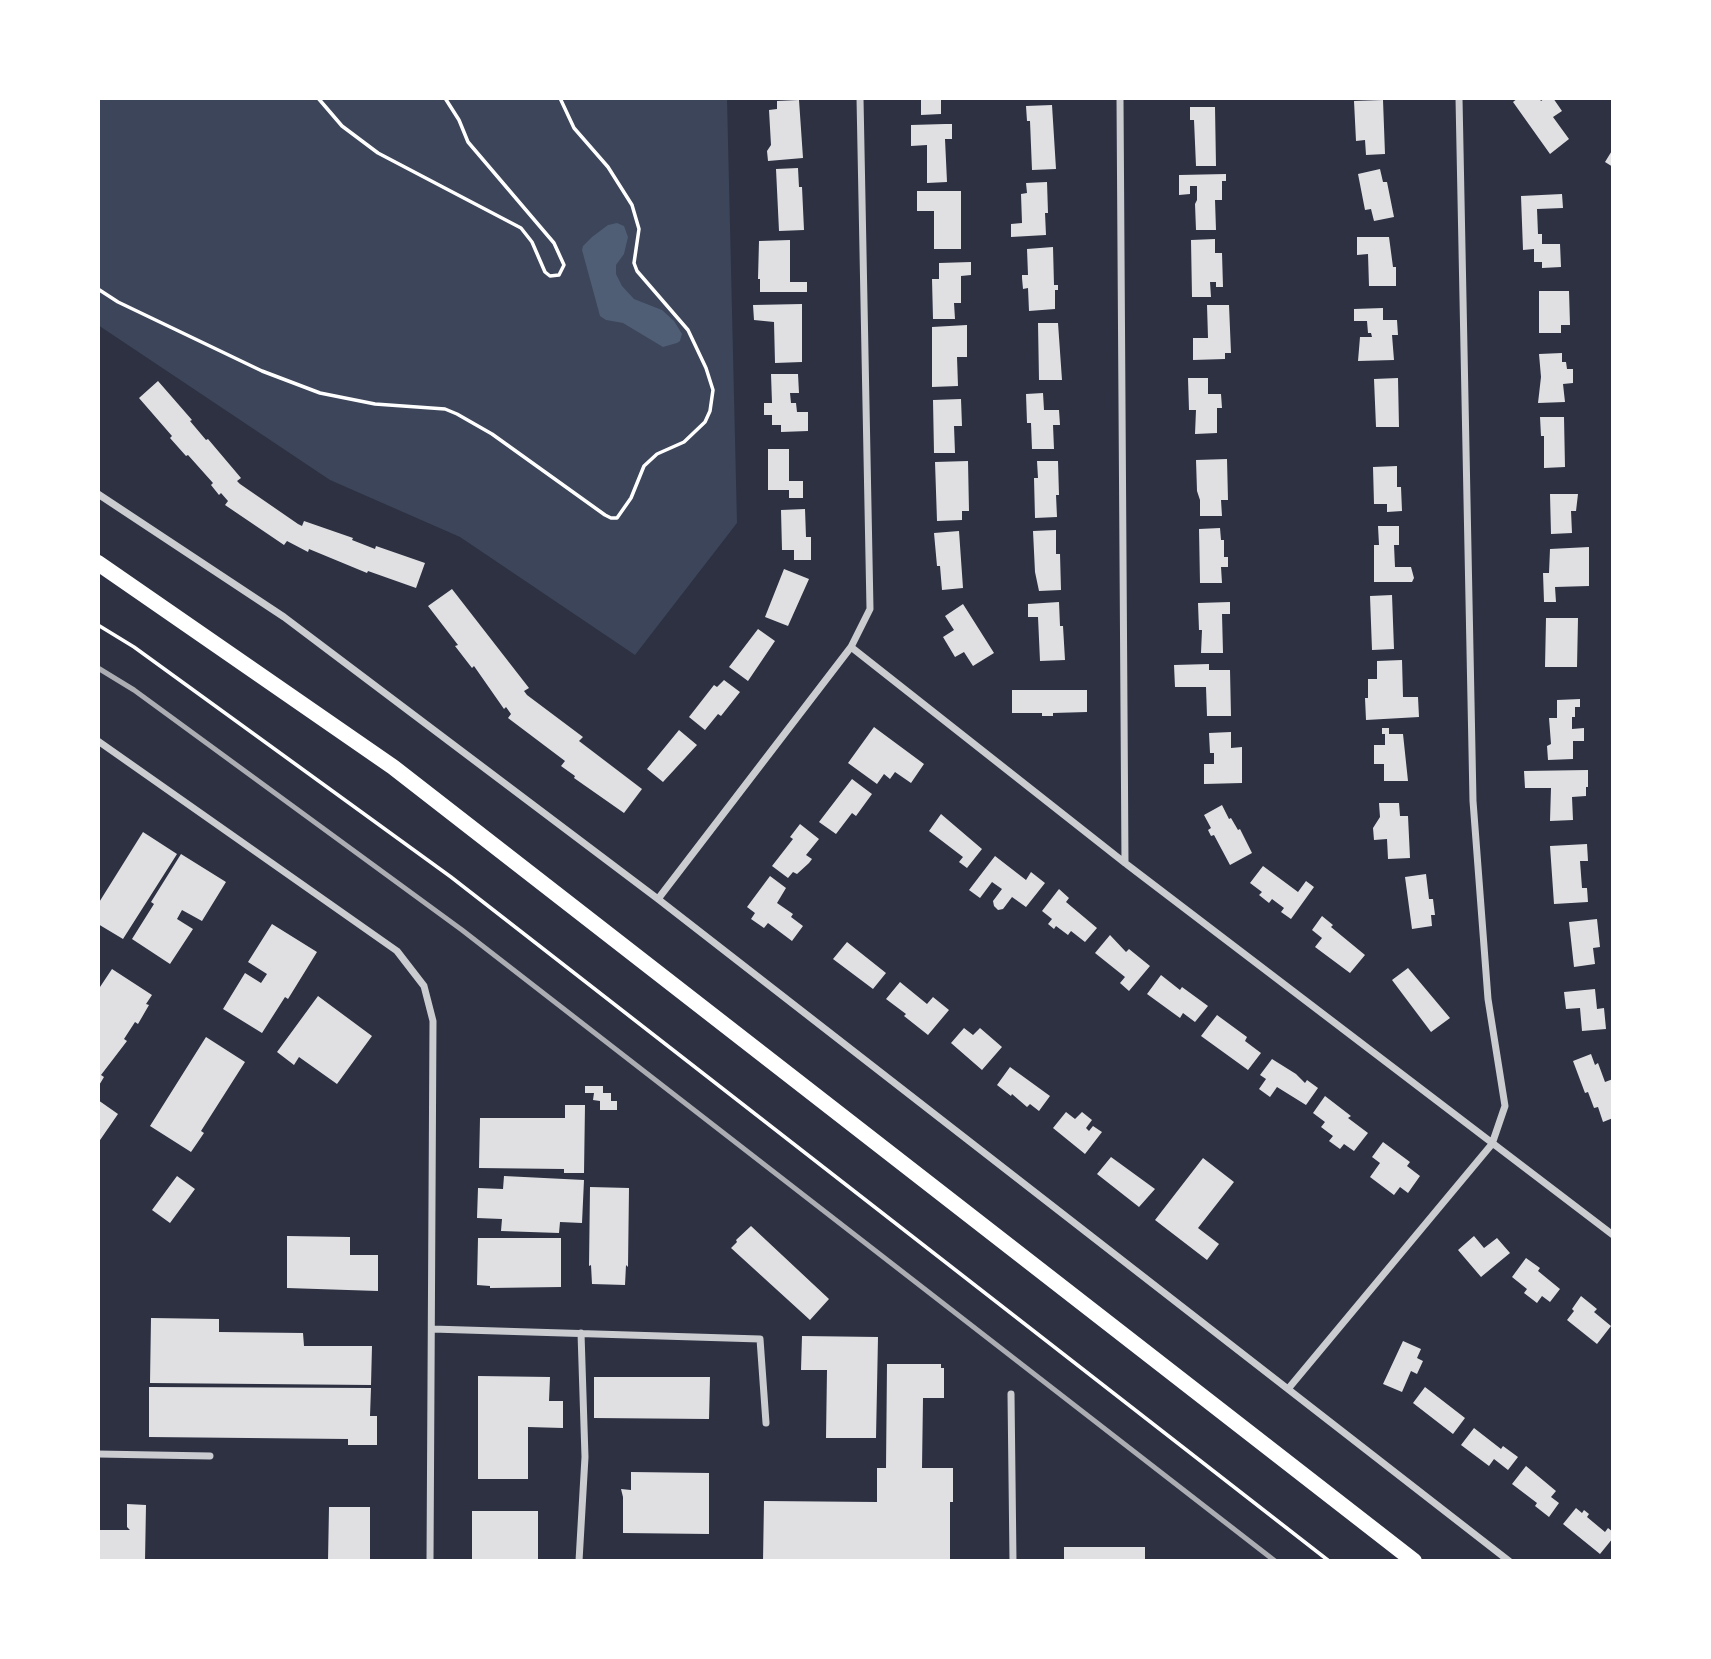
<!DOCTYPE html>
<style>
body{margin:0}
#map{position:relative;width:1711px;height:1659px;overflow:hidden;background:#2d3142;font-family:Karla,sans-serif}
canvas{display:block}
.frame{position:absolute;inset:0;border:100px solid #fff;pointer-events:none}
</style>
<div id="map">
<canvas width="1711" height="1659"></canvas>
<div class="frame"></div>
</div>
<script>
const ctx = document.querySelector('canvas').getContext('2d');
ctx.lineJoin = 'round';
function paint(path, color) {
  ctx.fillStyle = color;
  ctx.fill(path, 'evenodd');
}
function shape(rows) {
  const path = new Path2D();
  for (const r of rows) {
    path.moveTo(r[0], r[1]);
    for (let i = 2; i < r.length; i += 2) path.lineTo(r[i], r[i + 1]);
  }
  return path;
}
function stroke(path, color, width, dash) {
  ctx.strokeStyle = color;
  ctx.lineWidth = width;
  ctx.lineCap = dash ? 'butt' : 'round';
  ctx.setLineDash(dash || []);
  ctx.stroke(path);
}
paint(shape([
 [98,98,727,98,737,523,635,655,460,537,330,480,98,325]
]), '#3c4559');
paint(shape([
 [617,223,624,226,628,237,624,254,616,265,616,274,622,286,634,299,662,310,674,321,682,334,680,341,677,343,663,347,623,323,606,320,600,316,582,250,583,246,592,237,608,225]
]), '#4f5d75');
paint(shape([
 [921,98,941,98,941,114,921,115],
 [1518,98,1539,98,1541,101,1545,98,1553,98,1562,111,1553,117,1569,139,1550,154,1513,102],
 [799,100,803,158,768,161,767,151,771,145,769,110,777,109,777,101],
 [1383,100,1385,154,1366,155,1365,140,1356,141,1354,101],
 [1052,105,1056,169,1032,170,1030,121,1027,121,1026,106],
 [1190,107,1215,107,1216,166,1196,166,1194,120,1190,120],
 [945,124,952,124,952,139,945,139,947,182,927,183,927,145,911,146,911,125],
 [1613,149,1613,167,1605,162],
 [798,168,799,187,802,187,804,230,779,231,776,169],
 [1380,169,1383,182,1387,182,1394,217,1374,221,1371,209,1365,210,1358,174],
 [1226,174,1226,181,1222,181,1222,200,1215,200,1216,230,1196,230,1195,204,1197,200,1197,186,1190,186,1190,194,1179,195,1179,175],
 [1047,182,1048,213,1045,213,1046,235,1011,237,1011,224,1022,223,1021,194,1027,193,1026,183],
 [917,191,961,191,961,249,934,249,934,211,917,211],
 [1562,194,1563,208,1537,209,1538,234,1542,234,1542,244,1560,244,1561,267,1542,268,1542,262,1534,262,1534,249,1523,250,1521,196],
 [1357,237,1389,237,1393,267,1396,267,1396,286,1369,286,1368,254,1357,255],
 [1215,239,1215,253,1222,253,1223,287,1216,287,1216,282,1210,282,1211,297,1192,297,1191,240],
 [790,240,790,282,807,282,807,292,760,292,760,279,758,279,759,241],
 [1053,247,1054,285,1058,285,1058,290,1055,290,1055,309,1029,311,1028,288,1023,289,1022,278,1022,275,1028,275,1027,249],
 [971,262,971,275,961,276,961,303,954,303,955,319,933,319,932,279,939,279,939,263],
 [1539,291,1569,291,1570,325,1561,325,1561,333,1539,333],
 [802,304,802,362,775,363,774,322,754,320,753,305],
 [1207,305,1229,305,1231,353,1225,353,1225,359,1193,360,1193,338,1208,338],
 [1383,308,1383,320,1397,320,1398,335,1392,335,1394,360,1358,361,1360,337,1372,337,1371,333,1368,333,1367,321,1354,321,1354,309],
 [1038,323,1058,323,1062,380,1039,380],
 [967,325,967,357,957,357,958,386,932,387,932,327],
 [1562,353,1562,362,1566,362,1567,369,1573,369,1573,383,1563,384,1565,402,1538,403,1541,377,1539,354],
 [771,374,798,374,799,393,790,393,791,403,796,403,797,412,808,412,808,431,781,432,781,425,772,425,772,415,764,415,764,403,772,403],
 [1188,378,1208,378,1208,394,1221,394,1222,408,1217,408,1217,433,1195,434,1196,410,1189,410],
 [1398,378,1399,427,1376,427,1374,379],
 [158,381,192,420,190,421,206,440,208,439,241,478,237,481,240,484,298,524,302,526,304,521,353,538,352,540,375,549,376,546,425,563,416,588,368,571,367,573,309,549,308,552,287,541,284,545,225,505,228,501,221,493,219,495,211,485,213,483,188,455,186,456,170,438,172,436,139,398],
 [1043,393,1044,410,1059,410,1060,425,1053,425,1054,449,1032,449,1031,423,1027,423,1026,394],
 [961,399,962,426,954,426,955,453,934,453,933,400],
 [1540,417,1564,417,1565,467,1544,468,1544,436,1541,436],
 [768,449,789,449,789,481,803,481,803,498,789,498,789,490,768,490],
 [1227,459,1228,500,1221,500,1222,516,1200,516,1200,500,1197,491,1196,460],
 [968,461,969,511,962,511,962,520,937,521,935,462],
 [1037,461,1058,461,1059,495,1056,495,1057,517,1035,518,1034,478,1038,478],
 [1397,466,1397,487,1401,487,1402,511,1387,512,1387,504,1374,504,1373,467],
 [1550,494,1578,494,1576,511,1571,511,1572,533,1551,534],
 [805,509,806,537,811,537,811,560,794,560,794,550,782,550,781,510],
 [1378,526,1399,526,1399,545,1394,545,1395,567,1411,567,1414,578,1412,582,1374,582,1374,545,1379,545],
 [1220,528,1221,540,1224,540,1224,557,1228,557,1228,567,1221,567,1222,583,1200,583,1199,529],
 [1056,530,1056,554,1060,554,1061,590,1039,591,1035,572,1033,531],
 [959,531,963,588,942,590,940,566,937,566,934,533],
 [1589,547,1589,586,1555,587,1556,602,1544,602,1543,573,1549,573,1550,549],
 [784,569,809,579,788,626,765,617],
 [452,589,529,688,524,691,527,695,583,737,579,741,642,789,624,813,574,778,575,776,561,766,565,761,508,718,511,714,506,707,504,709,474,666,472,668,455,646,458,645,428,606],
 [1392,595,1394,649,1372,650,1370,596],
 [1059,602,1060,626,1063,626,1065,660,1040,661,1038,617,1028,617,1028,604],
 [1230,602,1230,614,1222,614,1223,653,1201,653,1202,630,1199,630,1198,603],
 [963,604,994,653,973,666,964,652,955,657,943,637,954,630,945,616],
 [1546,618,1578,618,1577,667,1545,667],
 [758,629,775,641,748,681,729,667],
 [1402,660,1403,697,1418,697,1419,717,1366,720,1365,698,1368,698,1368,679,1377,679,1377,661],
 [1209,664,1209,670,1230,670,1231,716,1207,716,1206,687,1175,687,1174,665],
 [724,680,740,692,721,716,718,714,705,730,689,717,714,685,717,687],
 [1012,690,1087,690,1087,712,1053,713,1053,716,1042,716,1042,713,1012,713],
 [1580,699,1580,707,1575,707,1575,717,1572,717,1572,729,1584,728,1584,741,1573,741,1573,759,1548,760,1547,746,1551,744,1549,718,1557,718,1557,700],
 [874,727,924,764,911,783,895,772,890,779,884,774,877,784,848,763],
 [1382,728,1389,728,1389,734,1403,734,1408,781,1384,781,1384,764,1374,764,1374,745,1385,745,1385,734,1382,734],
 [679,730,697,745,663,782,647,769],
 [1231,732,1231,748,1242,747,1242,783,1204,784,1204,764,1214,764,1214,753,1210,753,1209,733],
 [1588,770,1588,787,1586,787,1586,796,1572,797,1573,820,1550,821,1551,788,1525,788,1524,771],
 [852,779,872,794,856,816,852,813,836,834,819,822],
 [1379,803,1399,803,1400,816,1408,816,1410,858,1388,859,1387,839,1374,840,1373,828,1380,817],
 [1222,805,1229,819,1231,818,1238,830,1240,829,1252,853,1230,865,1214,835,1211,836,1208,830,1211,828,1204,815],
 [941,814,982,849,967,868,959,862,963,857,929,831],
 [800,824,819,839,806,855,812,859,809,863,797,874,793,872,788,878,772,866,793,839,790,837],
 [143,832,177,854,123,939,98,924,98,904],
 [1587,844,1588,861,1580,861,1582,888,1587,888,1588,902,1554,904,1550,846],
 [181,854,226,882,202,921,182,910,177,919,193,929,170,964,132,939,154,904,151,902],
 [995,856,1026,880,1031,872,1045,883,1026,907,1012,897,1003,909,998,910,994,906,993,901,1002,889,992,882,980,898,969,890],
 [1263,866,1298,892,1306,881,1314,887,1291,919,1281,912,1284,908,1272,899,1269,903,1259,895,1262,892,1250,883],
 [1426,874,1429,899,1433,899,1435,915,1431,915,1432,926,1412,929,1405,877],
 [770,876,786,888,777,903,793,914,791,917,803,926,792,941,768,923,764,928,751,919,755,913,747,907],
 [1059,889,1069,898,1066,902,1097,928,1085,942,1071,931,1068,935,1056,926,1054,929,1048,924,1052,919,1042,911],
 [1322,916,1333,925,1331,927,1365,955,1350,973,1315,947,1322,938,1312,930],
 [1597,919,1600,947,1593,948,1595,964,1574,967,1569,922],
 [272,924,317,952,288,999,285,997,262,1033,223,1009,245,973,261,983,267,974,248,962],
 [1110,935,1126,952,1129,949,1150,966,1129,991,1120,983,1125,977,1095,953],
 [847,942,886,973,873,989,833,959],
 [1408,968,1450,1018,1431,1032,1392,980],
 [112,969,152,995,146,1004,149,1005,138,1024,135,1022,124,1039,127,1041,101,1075,104,1077,98,1087,98,990],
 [1161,975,1180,990,1182,987,1208,1006,1195,1022,1183,1013,1180,1018,1147,994],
 [900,982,927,1004,933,997,949,1010,928,1035,904,1016,906,1014,886,999],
 [1595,989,1597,1009,1604,1008,1606,1029,1582,1031,1580,1008,1566,1009,1564,992],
 [318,996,372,1036,337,1084,299,1057,294,1065,277,1052],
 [1217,1015,1247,1037,1245,1041,1261,1053,1248,1070,1201,1036],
 [964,1028,973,1035,980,1028,1002,1047,982,1070,951,1043],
 [206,1037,245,1062,201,1131,204,1133,191,1152,150,1126],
 [1591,1054,1595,1065,1598,1063,1605,1082,1613,1079,1613,1118,1603,1122,1598,1107,1594,1108,1588,1092,1585,1093,1573,1061],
 [1272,1059,1296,1074,1305,1083,1307,1080,1318,1088,1306,1105,1277,1087,1270,1097,1259,1089,1266,1079,1260,1075],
 [1010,1067,1050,1096,1039,1111,1030,1104,1027,1107,1012,1094,1011,1096,997,1085],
 [585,1086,603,1086,603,1093,611,1093,611,1101,617,1101,617,1110,600,1110,600,1101,593,1100,594,1093,585,1093],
 [1325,1096,1351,1116,1348,1118,1368,1133,1354,1151,1344,1144,1340,1149,1329,1141,1333,1136,1321,1127,1325,1122,1313,1113],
 [98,1100,118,1114,98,1143],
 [565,1105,585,1105,584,1173,564,1173,564,1169,479,1168,480,1118,565,1118],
 [1066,1112,1075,1119,1082,1112,1092,1120,1086,1128,1089,1131,1093,1126,1102,1132,1085,1154,1053,1128],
 [1383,1142,1410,1162,1407,1166,1420,1176,1408,1193,1400,1187,1394,1195,1370,1177,1380,1163,1372,1157],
 [1111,1157,1155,1189,1139,1207,1097,1174],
 [1203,1158,1234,1182,1198,1228,1219,1244,1207,1260,1155,1220],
 [177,1176,195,1189,170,1223,152,1210],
 [504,1176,584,1180,582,1223,560,1222,559,1233,501,1231,502,1219,477,1218,478,1188,503,1189],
 [590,1187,629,1188,628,1267,626,1265,625,1285,592,1284,591,1265,589,1266],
 [751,1226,829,1299,810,1320,731,1248,737,1242,736,1240],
 [287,1236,350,1237,350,1255,378,1255,378,1291,287,1288],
 [1474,1236,1484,1248,1497,1238,1510,1253,1481,1277,1458,1250],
 [478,1238,561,1238,561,1287,490,1288,490,1286,477,1285],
 [1526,1258,1540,1268,1538,1271,1560,1289,1550,1302,1542,1296,1537,1303,1524,1293,1527,1289,1512,1277],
 [1581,1296,1597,1309,1594,1312,1611,1326,1597,1344,1567,1320,1574,1311,1572,1309],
 [151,1318,219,1319,219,1332,303,1333,304,1346,372,1346,371,1385,150,1383],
 [802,1336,878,1337,876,1438,826,1438,827,1370,801,1370],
 [1403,1341,1421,1349,1417,1358,1423,1361,1417,1374,1411,1371,1402,1392,1383,1384],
 [887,1364,941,1364,941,1368,944,1368,944,1398,923,1398,922,1468,953,1468,953,1502,950,1502,950,1561,763,1561,764,1501,877,1502,877,1468,886,1468],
 [478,1376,550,1377,549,1401,563,1401,563,1428,528,1427,528,1479,478,1479],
 [594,1377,710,1377,709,1419,594,1418],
 [149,1387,371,1388,370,1416,377,1416,377,1445,348,1445,348,1439,149,1437],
 [1425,1387,1465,1418,1453,1434,1413,1403],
 [1474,1428,1501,1449,1503,1446,1518,1457,1508,1470,1494,1459,1489,1466,1461,1445],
 [1526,1466,1556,1491,1551,1497,1559,1503,1549,1517,1535,1506,1537,1503,1512,1484],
 [631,1472,709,1473,709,1534,623,1533,623,1497,621,1489,631,1490],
 [127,1504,146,1505,145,1561,98,1561,98,1530,130,1530,127,1527],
 [329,1507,370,1507,370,1561,328,1561],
 [1576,1508,1582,1513,1584,1510,1589,1514,1587,1517,1605,1532,1608,1528,1613,1532,1613,1538,1600,1554,1563,1524],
 [472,1511,538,1511,538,1561,472,1561],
 [1064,1547,1145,1547,1145,1561,1064,1561]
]), '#e0e0e3');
stroke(shape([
 [318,98,342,126,378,153,521,228,532,242,545,272,550,276,559,275,564,265,554,243,468,142,459,120,445,98],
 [98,289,118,302,262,371,320,393,375,404,445,409,457,414,492,434,605,515,611,518,617,518,631,498,644,466,657,454,684,442,705,422,710,411,713,390,706,368,688,330,637,271,634,263,639,229,632,205,608,167,574,128,560,98],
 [98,625,134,647,451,877,1329,1561]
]), '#fff', 3.5);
stroke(shape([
 [1120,98,1125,863],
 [98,494,284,617,658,899,1509,1561],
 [851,647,1125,863,1613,1235],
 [98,741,397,951,424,986,433,1021,430,1561],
 [658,899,851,647,870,609,860,98],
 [432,1329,760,1339,766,1423],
 [1288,1389,1492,1144,1505,1106,1488,999,1473,801,1459,98],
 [1011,1394,1013,1561],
 [98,1454,210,1456],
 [579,1561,585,1457,581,1333]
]), '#caccd0', 7);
stroke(shape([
 [98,563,393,767,1414,1561]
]), '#fff', 16);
stroke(shape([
 [98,668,134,690,462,930,1275,1561]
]), '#abadb3', 5);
</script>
